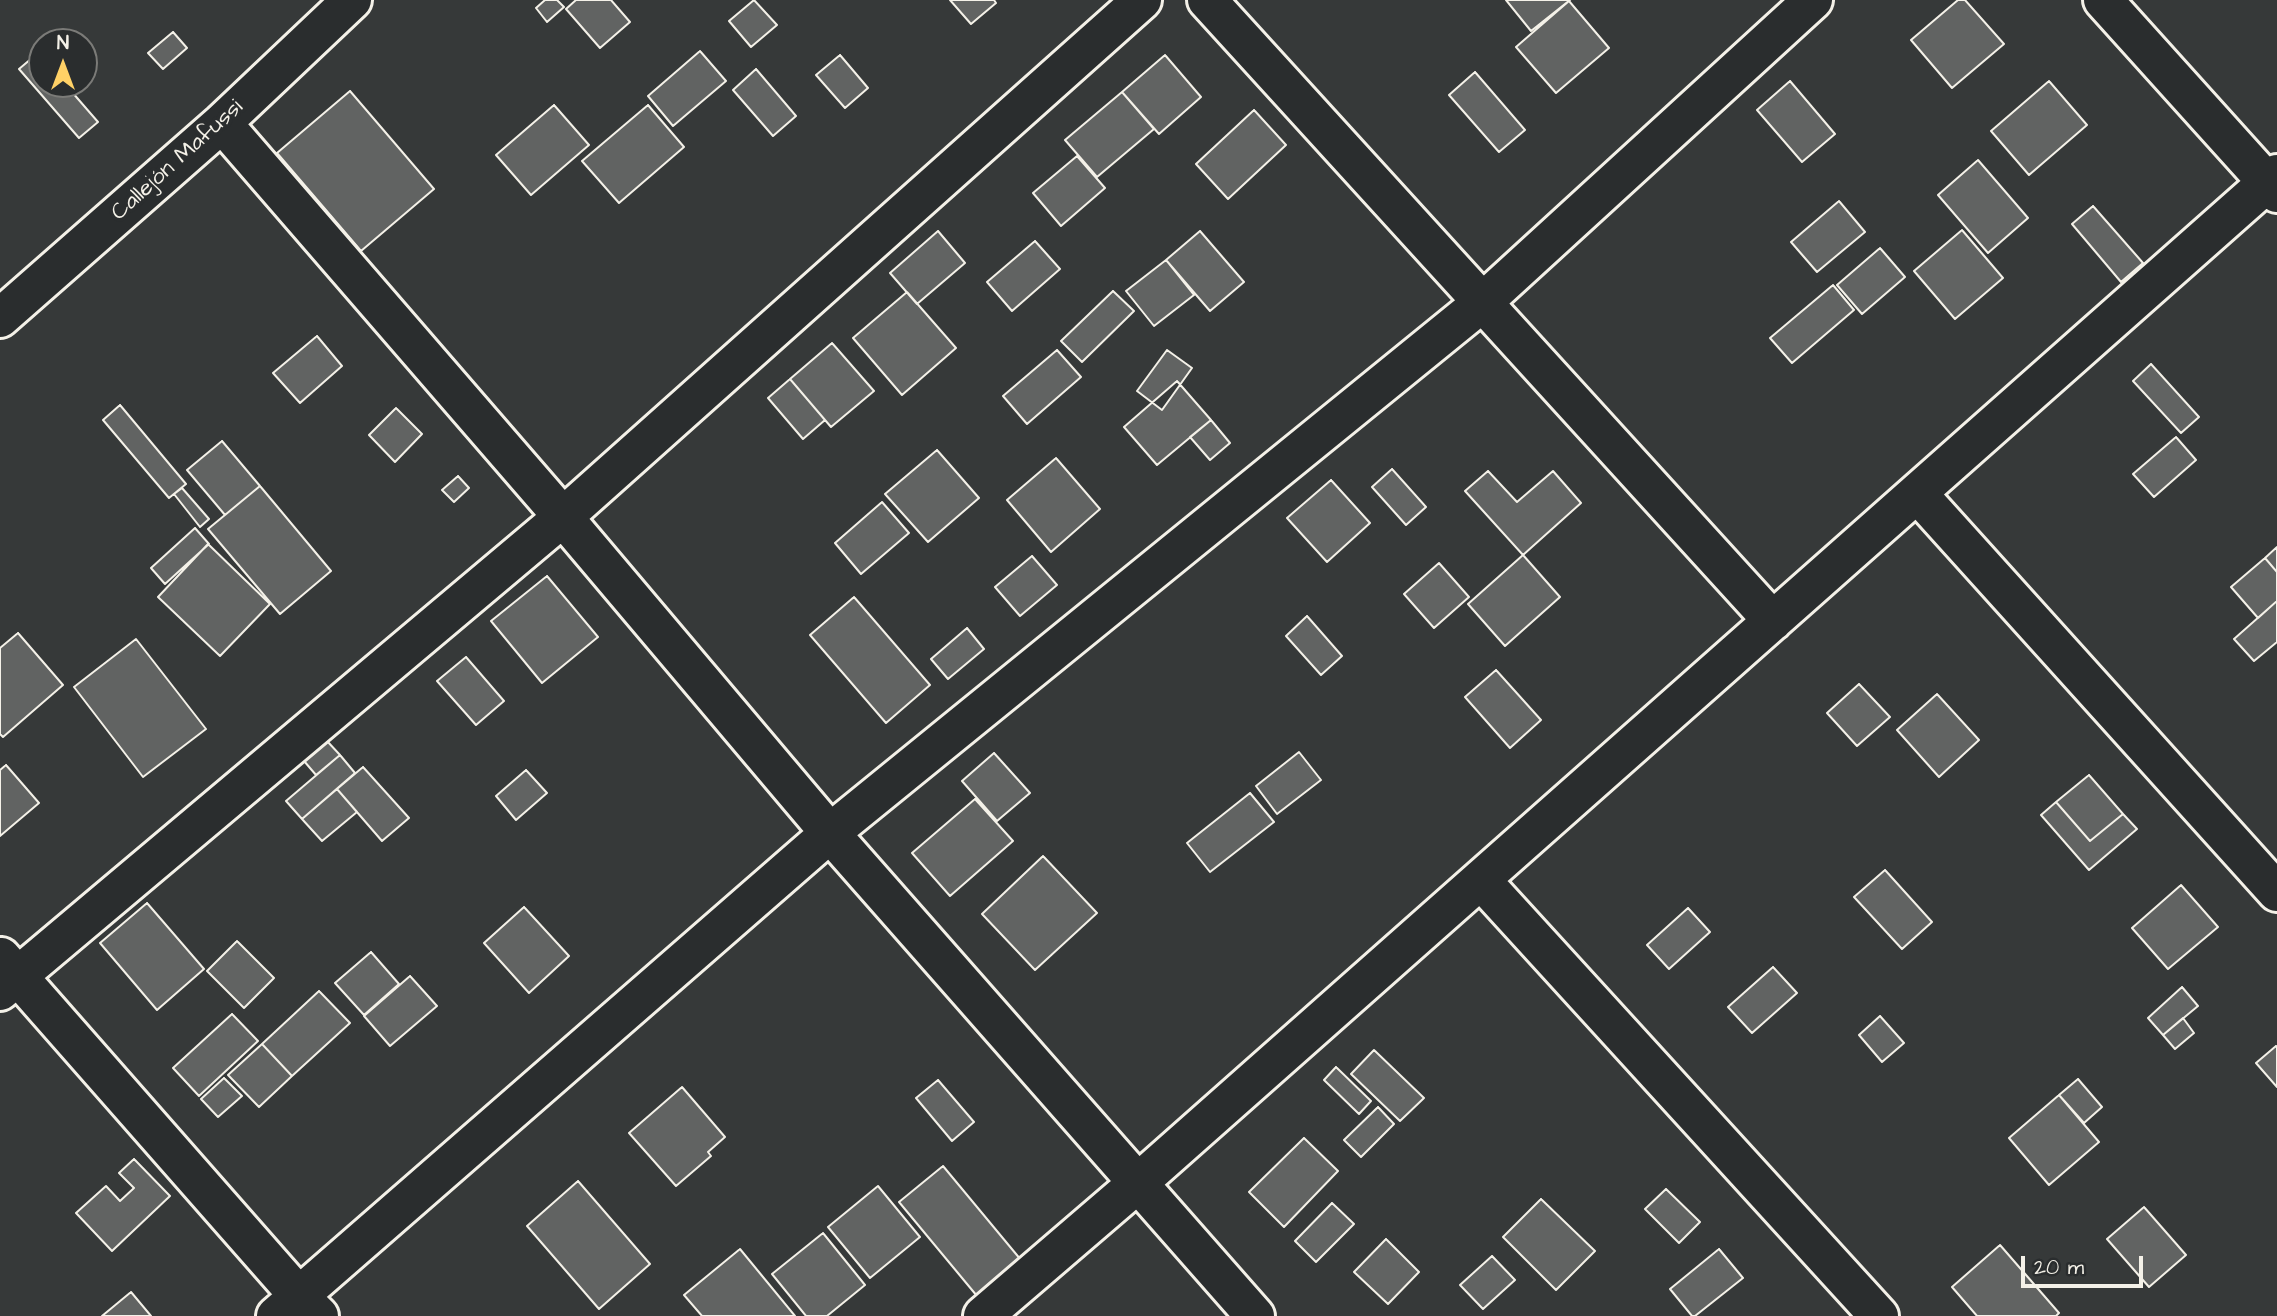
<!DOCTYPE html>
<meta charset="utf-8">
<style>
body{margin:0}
#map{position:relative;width:2277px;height:1316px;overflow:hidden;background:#363939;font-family:"Architects Daughter",sans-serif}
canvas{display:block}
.north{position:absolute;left:28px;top:28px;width:70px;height:70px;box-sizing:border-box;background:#2a2d2e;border:2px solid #7b7b78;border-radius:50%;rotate:0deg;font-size:19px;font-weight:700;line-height:28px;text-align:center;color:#f4f1e8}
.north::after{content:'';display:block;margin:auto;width:24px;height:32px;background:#ffd166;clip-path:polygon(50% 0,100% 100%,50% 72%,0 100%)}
.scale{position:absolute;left:2021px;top:1256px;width:122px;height:32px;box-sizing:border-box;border:4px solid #f4f1e8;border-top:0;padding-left:9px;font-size:21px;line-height:24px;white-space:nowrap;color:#f4f1e8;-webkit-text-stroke:5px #2a2d2e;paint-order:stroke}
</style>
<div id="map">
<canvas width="2277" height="1316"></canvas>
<div class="north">N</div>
<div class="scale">20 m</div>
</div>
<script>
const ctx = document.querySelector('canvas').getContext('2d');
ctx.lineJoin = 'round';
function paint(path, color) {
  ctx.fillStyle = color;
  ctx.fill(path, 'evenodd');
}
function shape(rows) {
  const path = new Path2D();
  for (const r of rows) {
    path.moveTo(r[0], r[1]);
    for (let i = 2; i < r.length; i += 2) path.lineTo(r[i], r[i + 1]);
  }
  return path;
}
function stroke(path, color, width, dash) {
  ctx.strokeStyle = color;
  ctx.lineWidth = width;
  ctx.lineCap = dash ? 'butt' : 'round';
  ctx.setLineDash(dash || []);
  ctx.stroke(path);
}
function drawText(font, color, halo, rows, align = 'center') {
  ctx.font = font + ' "Architects Daughter",sans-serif';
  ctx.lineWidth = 7;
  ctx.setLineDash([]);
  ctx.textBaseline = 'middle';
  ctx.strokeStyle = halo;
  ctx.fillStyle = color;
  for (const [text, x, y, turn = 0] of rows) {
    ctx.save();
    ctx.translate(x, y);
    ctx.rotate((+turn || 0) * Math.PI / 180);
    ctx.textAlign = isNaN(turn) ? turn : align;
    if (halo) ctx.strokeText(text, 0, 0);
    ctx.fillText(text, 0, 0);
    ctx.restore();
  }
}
const building = shape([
 [545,0,557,0,564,7,547,22,536,8,545,0],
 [576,0,611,0,630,22,600,48,566,9,576,0],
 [754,0,777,25,751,47,729,21,754,0],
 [950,0,994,0,996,3,971,24,950,0],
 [1506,0,1570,0,1531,31,1506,0],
 [1958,0,1965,0,2004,44,1952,88,1911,40,1958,0],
 [1569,1,1609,48,1556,93,1516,47,1569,1],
 [173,32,187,48,163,69,148,53,173,32],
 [700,51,726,81,673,126,648,96,700,51],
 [38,53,42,58,42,84,65,84,98,122,79,138,19,69,38,53],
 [840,55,868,88,845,108,816,75,840,55],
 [1165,55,1201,97,1159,134,1122,92,1165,55],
 [756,69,796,116,773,136,733,90,756,69],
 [1475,72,1525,130,1499,152,1449,95,1475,72],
 [1790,81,1835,134,1802,162,1757,110,1790,81],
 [2049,81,2087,125,2029,175,1991,131,2049,81],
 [350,91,434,189,361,251,277,153,350,91],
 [1122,92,1154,129,1097,177,1065,140,1122,92],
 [554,105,589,145,531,195,496,155,554,105],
 [648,105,684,147,619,203,582,161,648,105],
 [1254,110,1286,145,1228,199,1196,164,1254,110],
 [1077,156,1105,188,1061,226,1033,193,1077,156],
 [1978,160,2028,218,1988,253,1938,195,1978,160],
 [1839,201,1865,232,1817,272,1791,242,1839,201],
 [2093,206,2143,263,2121,282,2072,224,2093,206],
 [1962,230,2003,278,1955,319,1914,271,1962,230],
 [938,231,965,263,917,304,890,273,938,231],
 [1200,231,1244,282,1210,311,1166,260,1200,231],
 [1035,241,1060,269,1012,311,987,282,1035,241],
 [1880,248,1905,277,1862,314,1837,285,1880,248],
 [1166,260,1194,295,1154,326,1126,291,1166,260],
 [1833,285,1854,310,1792,363,1770,338,1833,285],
 [1113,291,1134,311,1082,362,1061,341,1113,291],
 [907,292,956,348,902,395,853,338,907,292],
 [317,336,342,366,300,403,273,373,317,336],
 [832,343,874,391,831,427,790,379,832,343],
 [1057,350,1081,377,1027,424,1003,396,1057,350],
 [1167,350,1192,368,1162,410,1137,391,1167,350],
 [2151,364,2199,417,2181,433,2133,381,2151,364],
 [790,379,825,420,803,439,768,398,790,379],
 [1177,381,1211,420,1157,465,1124,427,1177,381],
 [120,405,186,484,169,498,103,420,120,405],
 [396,408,422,434,395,462,369,435,396,408],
 [1211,420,1230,443,1210,460,1190,437,1211,420],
 [2176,437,2196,460,2154,497,2133,474,2176,437],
 [222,441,260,486,225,515,187,470,222,441],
 [937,450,979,498,928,542,885,494,937,450],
 [1056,458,1100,509,1051,552,1007,500,1056,458],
 [1392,469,1426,507,1406,525,1372,487,1392,469],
 [1488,471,1517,502,1553,471,1581,503,1523,555,1465,491,1488,471],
 [458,476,469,488,454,502,442,490,458,476],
 [1331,480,1370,523,1327,562,1287,518,1331,480],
 [260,486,331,571,280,614,208,529,260,486],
 [182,488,209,519,200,527,174,494,182,488],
 [882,502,909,533,861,574,835,543,882,502],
 [195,528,209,544,165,584,151,568,195,528],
 [208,544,270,604,220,656,158,597,208,544],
 [2277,547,2277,572,2265,558,2277,547],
 [1523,555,1560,597,1505,646,1468,604,1523,555],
 [1032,556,1057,585,1020,616,995,587,1032,556],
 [2265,558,2277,572,2277,601,2258,618,2231,587,2265,558],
 [1439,563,1469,597,1434,628,1404,594,1439,563],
 [547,576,598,637,542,683,491,621,547,576],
 [854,597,930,685,886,723,810,635,854,597],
 [2277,601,2277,642,2254,661,2234,639,2277,601],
 [1307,616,1342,656,1321,675,1286,636,1307,616],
 [967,628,984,649,948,679,931,659,967,628],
 [18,633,63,685,3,737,0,734,0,648,18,633],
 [136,639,206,729,143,777,74,687,136,639],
 [466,657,504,701,476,725,437,681,466,657],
 [1496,670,1541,720,1510,748,1465,697,1496,670],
 [1859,684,1890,717,1857,746,1827,713,1859,684],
 [1937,694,1979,740,1939,777,1897,730,1937,694],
 [327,741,340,755,316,775,304,761,327,741],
 [1299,752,1321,780,1277,814,1256,786,1299,752],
 [994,753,1030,793,997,821,962,781,994,753],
 [340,755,355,773,302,819,286,801,340,755],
 [6,765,39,803,0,836,0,770,6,765],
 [363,767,409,818,382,841,337,789,363,767],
 [526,770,547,793,516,820,496,796,526,770],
 [2089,775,2123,814,2090,841,2056,802,2089,775],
 [337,789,357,812,322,841,302,819,337,789],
 [1250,793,1274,822,1210,872,1187,843,1250,793],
 [975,799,1013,841,950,896,912,853,975,799],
 [2056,802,2090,841,2123,814,2137,829,2089,870,2041,815,2056,802],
 [1043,856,1097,913,1035,970,982,914,1043,856],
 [1885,870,1932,922,1902,949,1854,897,1885,870],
 [2181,885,2218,927,2168,969,2132,928,2181,885],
 [147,903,204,969,157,1010,100,943,147,903],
 [524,907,569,956,529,993,484,943,524,907],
 [1688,908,1710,932,1669,969,1647,945,1688,908],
 [237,941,274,978,244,1008,207,971,237,941],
 [371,952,399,984,364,1015,335,983,371,952],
 [1773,967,1797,993,1752,1033,1728,1007,1773,967],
 [410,976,437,1006,390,1046,364,1016,410,976],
 [2182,987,2198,1006,2163,1035,2148,1018,2182,987],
 [319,991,350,1023,292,1076,262,1044,319,991],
 [232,1014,258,1041,199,1096,173,1068,232,1014],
 [1880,1016,1904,1043,1882,1062,1859,1035,1880,1016],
 [2183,1018,2194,1033,2175,1049,2163,1035,2183,1018],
 [262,1044,292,1076,259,1107,228,1075,262,1044],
 [2276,1046,2277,1047,2277,1087,2256,1063,2276,1046],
 [1374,1050,1424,1098,1400,1121,1351,1074,1374,1050],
 [1336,1067,1371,1101,1359,1114,1324,1080,1336,1067],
 [224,1078,242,1096,218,1117,201,1099,224,1078],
 [2078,1079,2102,1107,2084,1123,2059,1095,2078,1079],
 [938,1080,974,1122,952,1141,916,1098,938,1080],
 [682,1087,725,1137,708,1152,711,1156,676,1186,629,1133,682,1087],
 [2059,1095,2099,1142,2049,1185,2009,1138,2059,1095],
 [1378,1107,1394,1124,1361,1157,1344,1140,1378,1107],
 [1304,1138,1338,1171,1284,1227,1249,1192,1304,1138],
 [134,1159,170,1196,112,1251,76,1213,106,1186,120,1201,134,1188,119,1173,134,1159],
 [943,1166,1021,1260,977,1296,899,1202,943,1166],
 [578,1181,650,1264,599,1309,527,1226,578,1181],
 [878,1186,920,1237,870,1278,828,1227,878,1186],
 [1666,1189,1700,1222,1679,1243,1645,1209,1666,1189],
 [1541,1199,1595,1251,1556,1290,1503,1237,1541,1199],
 [1332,1203,1354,1224,1316,1262,1295,1241,1332,1203],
 [2144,1207,2186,1255,2149,1287,2107,1239,2144,1207],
 [823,1233,865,1285,827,1316,806,1316,772,1274,823,1233],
 [1386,1239,1419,1272,1388,1304,1354,1272,1386,1239],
 [2000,1245,2059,1313,2056,1316,1977,1316,1952,1287,2000,1245],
 [740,1249,795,1316,702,1316,684,1295,740,1249],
 [1719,1249,1743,1278,1695,1316,1692,1316,1670,1289,1719,1249],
 [1492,1256,1515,1280,1483,1309,1460,1285,1492,1256],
 [131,1292,151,1316,102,1316,131,1292]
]);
paint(building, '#616362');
stroke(building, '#f4f1e8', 2);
const minor = shape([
 [1207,0,1773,621],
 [2103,0,2277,193],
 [222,123,563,517,830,833,1255,1316],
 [0,318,222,123,352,0],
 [1917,493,2277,892],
 [1481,880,1879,1316],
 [1,957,298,1295,319,1316],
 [0,991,563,517,1142,0],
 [276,1316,830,833,1483,302,1813,0],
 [983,1316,1139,1182,2277,174]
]);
stroke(minor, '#f4f1e8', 44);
stroke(minor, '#2a2d2e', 38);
drawText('23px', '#f4f1e8', '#2a2d2e', [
 ["Callejón Mafussi",178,161,-42]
]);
</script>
